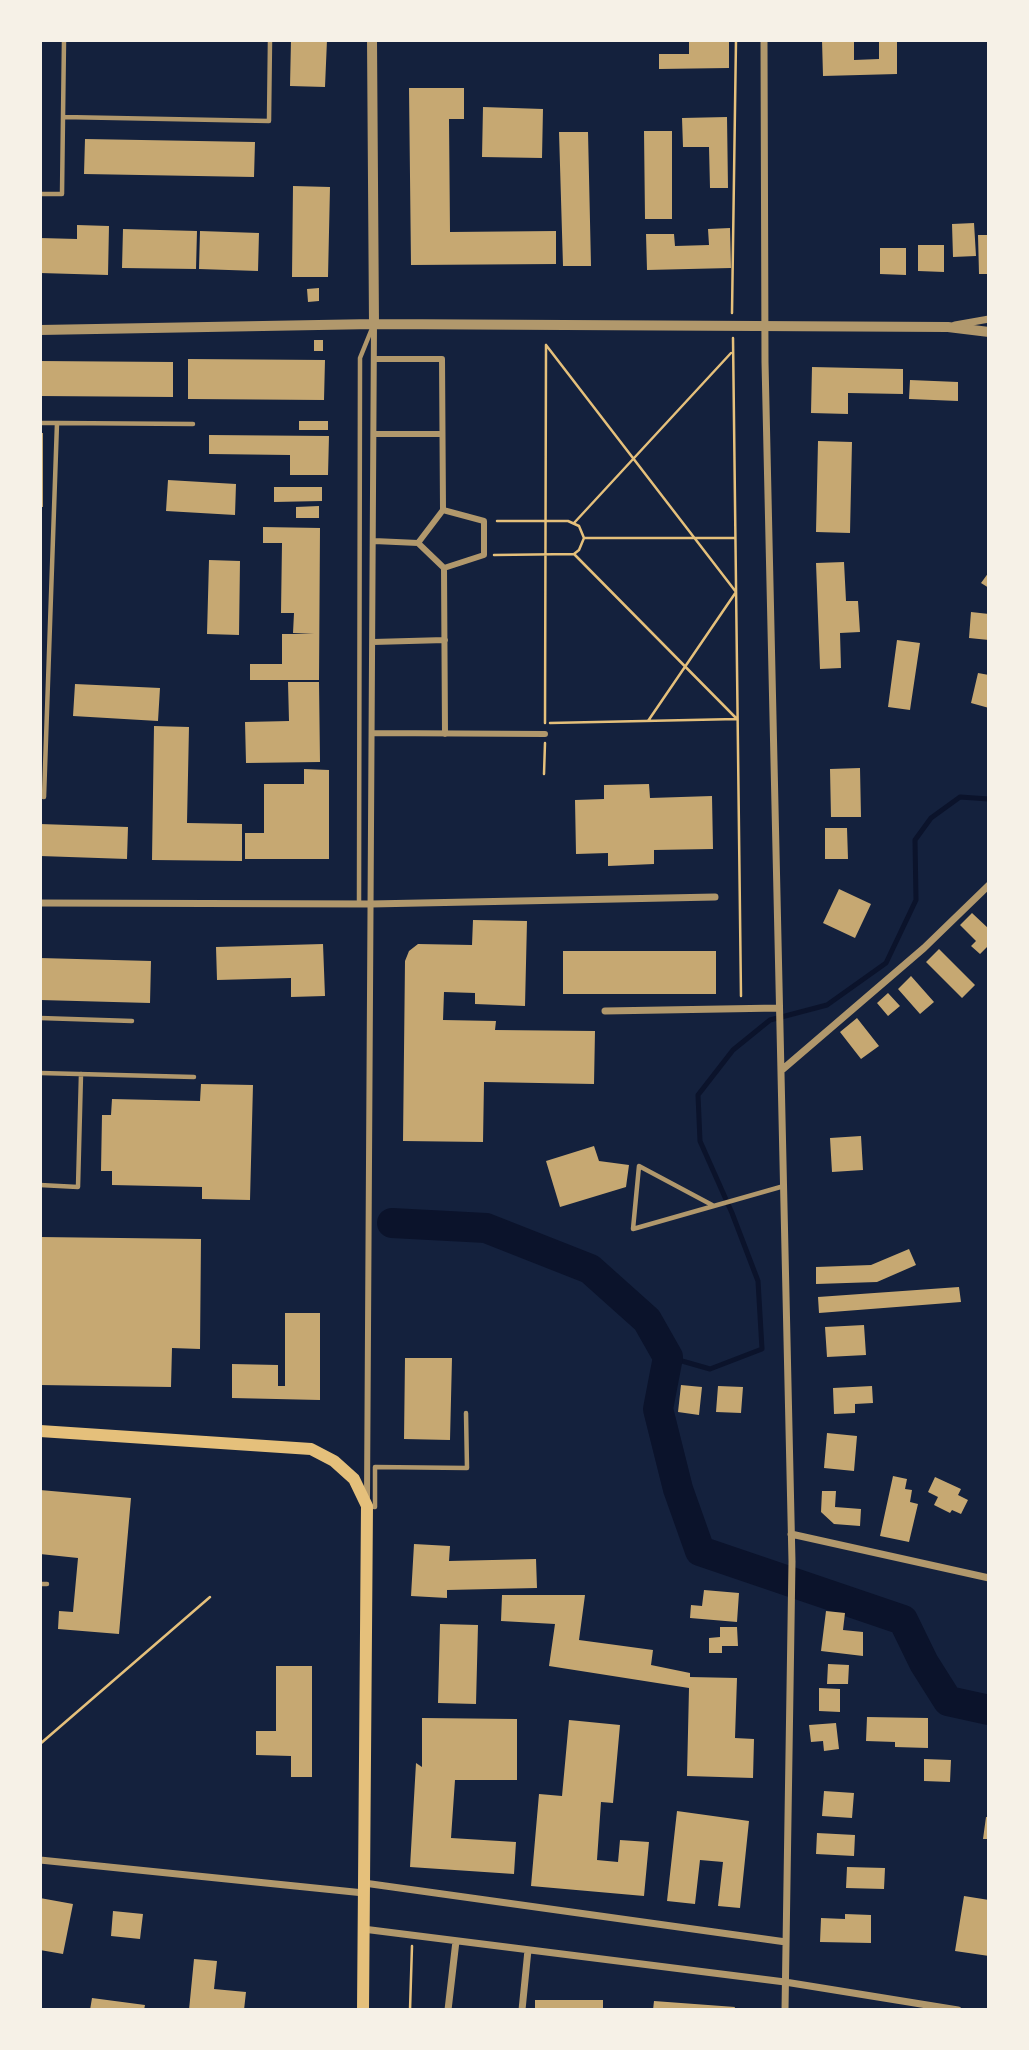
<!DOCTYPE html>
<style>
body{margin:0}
#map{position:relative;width:1029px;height:2050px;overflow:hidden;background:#14213d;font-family:"DejaVu Sans",sans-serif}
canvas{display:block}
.frame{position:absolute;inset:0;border:42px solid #f6f1e7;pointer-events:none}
</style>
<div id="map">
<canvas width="1029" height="2050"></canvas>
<div class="frame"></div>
</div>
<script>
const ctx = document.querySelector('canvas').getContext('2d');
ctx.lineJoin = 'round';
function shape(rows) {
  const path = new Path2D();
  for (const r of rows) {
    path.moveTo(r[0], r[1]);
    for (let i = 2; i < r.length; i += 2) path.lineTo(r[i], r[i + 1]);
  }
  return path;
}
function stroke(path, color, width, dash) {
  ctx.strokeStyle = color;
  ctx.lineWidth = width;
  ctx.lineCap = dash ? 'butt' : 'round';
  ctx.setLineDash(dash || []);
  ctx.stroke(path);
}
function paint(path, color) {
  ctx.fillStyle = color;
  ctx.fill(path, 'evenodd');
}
stroke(shape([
 [668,1357,710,1369,762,1349,758,1281,732,1213,700,1141,698,1095,733,1050,770,1020,827,1005,886,963,916,900,915,840,931,818,960,797,989,799]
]), '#0b132b', 5);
stroke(shape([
 [392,1223,486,1228,590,1269,647,1320,668,1357,658,1409,678,1489,700,1551,903,1620,924,1663,948,1701,989,1710]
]), '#0b132b', 30);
paint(shape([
 [291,40,327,40,325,87,290,86],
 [689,40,729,40,729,68,659,69,659,54,689,54],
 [822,40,854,40,854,60,879,59,879,40,897,40,897,74,823,76],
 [409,88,464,88,464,119,449,119,450,232,556,231,556,264,411,265],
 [483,107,543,109,542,158,482,157],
 [727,117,728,188,710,188,709,147,683,147,682,118],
 [644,131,672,131,672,219,645,219],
 [559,132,588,132,591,266,563,266],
 [85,139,255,142,254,177,84,174],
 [293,186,330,187,328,277,292,277],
 [974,223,976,256,953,257,952,224],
 [77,225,109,226,108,275,40,273,40,238,77,239],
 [730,228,731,268,647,270,646,234,674,234,675,246,709,245,708,229],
 [123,229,197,231,196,269,122,268],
 [200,231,259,233,258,271,199,269],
 [978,235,989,235,989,274,979,274],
 [918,245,944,245,944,272,918,271],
 [880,248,906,248,906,275,880,274],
 [319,288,319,301,308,302,307,289],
 [314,340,323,340,323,351,314,351],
 [188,359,325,360,324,400,188,399],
 [40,361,173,362,173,397,40,396],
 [812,367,903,369,903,394,848,393,848,414,811,413],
 [910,380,958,382,958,401,909,399],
 [299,421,328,421,328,430,299,430],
 [40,433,43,433,43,507,40,507],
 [209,435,329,436,328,475,290,475,290,455,209,454],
 [818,441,852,442,850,533,816,532],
 [168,480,236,484,235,515,166,511],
 [274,487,322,487,322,501,274,502],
 [319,506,319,518,296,518,296,507],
 [263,527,320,528,319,680,250,680,250,664,282,664,282,634,314,634,293,633,294,613,281,613,282,543,263,543],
 [209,560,240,561,239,635,207,634],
 [844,562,846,601,858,601,860,632,840,633,841,668,820,669,816,563],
 [989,572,989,588,981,583],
 [971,612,989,614,989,640,969,638],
 [897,640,920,643,910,710,888,707],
 [978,673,989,675,989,708,971,703],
 [288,682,319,682,320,762,246,763,245,722,289,721],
 [75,684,160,688,158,721,73,716],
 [154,726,189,727,187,823,242,824,242,861,152,860],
 [860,768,861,817,831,817,830,769],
 [304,769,329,770,329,859,245,859,245,833,264,833,264,784,304,784],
 [649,784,650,798,712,796,713,849,654,850,654,864,608,866,608,853,576,854,575,800,604,799,604,785],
 [40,824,128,827,127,859,40,856],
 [825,828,847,828,848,859,825,859],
 [839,889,871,904,855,938,823,923],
 [972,913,989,929,989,945,980,954,971,946,976,941,960,925],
 [473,920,527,921,525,1006,475,1004,475,993,444,992,443,1020,496,1021,495,1030,595,1031,594,1084,484,1082,483,1142,403,1141,405,961,409,951,418,944,472,945],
 [323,944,325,996,291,997,291,978,217,980,216,947],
 [939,949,975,985,962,998,926,962],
 [563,951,716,951,716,994,563,994],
 [40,958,151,961,150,1003,40,1000],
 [911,976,934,1002,920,1014,898,989],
 [888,993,900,1006,888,1016,877,1003],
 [857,1018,879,1046,861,1059,840,1032],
 [201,1084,253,1085,250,1200,202,1199,202,1187,112,1185,112,1171,101,1171,102,1115,111,1115,112,1099,200,1101],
 [861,1136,863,1170,832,1172,830,1138],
 [594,1146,599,1161,629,1165,626,1187,560,1207,546,1161],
 [40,1237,201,1239,200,1349,172,1348,171,1387,40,1385],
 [909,1249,916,1265,877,1282,816,1284,816,1267,871,1265],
 [959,1287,961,1302,819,1313,818,1297],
 [285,1313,320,1313,320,1400,232,1398,232,1364,278,1365,278,1386,285,1386],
 [864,1325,866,1355,827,1357,825,1327],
 [405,1358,452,1358,450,1440,404,1439],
 [681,1385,702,1387,699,1415,678,1412],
 [718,1386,743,1387,741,1413,716,1412],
 [872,1386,873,1403,855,1404,855,1413,834,1414,833,1388],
 [827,1433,857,1436,854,1471,824,1468],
 [893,1476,907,1479,905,1489,912,1490,910,1502,918,1504,909,1542,880,1536],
 [935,1477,961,1489,958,1495,968,1500,961,1514,952,1510,950,1513,934,1505,938,1497,928,1492],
 [40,1490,131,1498,119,1634,58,1629,59,1611,73,1612,78,1558,40,1554],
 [822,1491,836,1491,835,1507,861,1509,860,1526,834,1524,821,1512],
 [414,1544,450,1546,449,1561,536,1559,537,1588,447,1590,447,1598,411,1596],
 [704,1590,739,1593,737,1622,690,1618,691,1605,702,1606],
 [502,1595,585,1595,579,1640,653,1650,651,1665,690,1673,690,1677,737,1678,735,1738,754,1739,753,1778,687,1776,689,1688,549,1666,555,1624,501,1621],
 [826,1611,845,1613,843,1630,863,1632,863,1656,821,1651],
 [440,1624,478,1625,476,1704,438,1703],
 [720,1627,737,1627,738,1646,722,1646,722,1653,709,1653,709,1638,720,1637],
 [828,1664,849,1665,848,1684,827,1684],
 [276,1666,312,1666,312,1777,291,1777,291,1756,256,1755,256,1731,276,1731],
 [819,1688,840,1689,840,1712,819,1711],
 [867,1717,928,1718,928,1748,895,1747,895,1742,866,1741],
 [422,1718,517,1719,517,1780,455,1780,451,1838,516,1842,514,1874,410,1867,416,1763,422,1767],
 [569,1720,620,1725,613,1803,601,1802,597,1860,618,1862,620,1840,649,1842,644,1896,531,1886,539,1794,562,1796],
 [836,1723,839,1749,824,1751,823,1741,811,1742,809,1725],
 [924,1759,951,1760,950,1782,924,1781],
 [824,1791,854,1793,852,1818,822,1816],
 [677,1811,749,1821,740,1908,718,1906,723,1862,700,1860,695,1904,667,1901],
 [986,1817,989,1817,989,1839,983,1839],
 [817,1833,855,1835,854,1856,816,1854],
 [847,1867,885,1868,884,1889,846,1888],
 [964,1896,989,1900,989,1956,955,1951],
 [40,1898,73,1904,63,1954,40,1950],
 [113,1911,143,1914,140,1939,111,1936],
 [845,1914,871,1915,871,1943,820,1942,821,1918,845,1919],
 [194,1959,217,1961,214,1989,246,1992,244,2010,189,2010],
 [92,1998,145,2005,144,2010,90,2010],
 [535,2000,603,2000,603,2010,535,2010],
 [654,2001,735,2007,734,2010,653,2010]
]), '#c6a872');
stroke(shape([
 [732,313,736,40],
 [733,338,741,996],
 [546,345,736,592,648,721],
 [574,523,731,353],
 [584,538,735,538],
 [494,555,574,554,579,550,584,538,579,526,568,521,497,521],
 [545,723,546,345],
 [550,723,737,719,574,554],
 [544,774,545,743],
 [40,1744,210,1597],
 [410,2010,412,1946]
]), '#e5c07b', 2.5);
stroke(shape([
 [63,117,269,121,270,40],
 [40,194,62,194,64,40],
 [40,423,57,423,44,797,40,796],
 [57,423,193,424],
 [359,904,360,358,373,326],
 [40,1018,132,1021],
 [40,1073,194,1077],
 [40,1185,78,1187,81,1074],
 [714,1206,639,1166,633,1229,784,1186],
 [367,1506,375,1507,375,1467,467,1468,466,1413],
 [40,1584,47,1584]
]), '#b1986c', 4.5);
stroke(shape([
 [375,359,442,359,443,510,418,543,444,568,445,734],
 [375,434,442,434],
 [443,510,484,521,484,555,444,568],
 [374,541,418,543],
 [373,642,445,640],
 [372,733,545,734],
 [367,1497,374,324]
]), '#b1986c', 6);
stroke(shape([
 [764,40,765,362,792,1561,785,2010],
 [955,325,989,319],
 [40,903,371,904,715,897],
 [605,1011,779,1008],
 [783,1069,924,948,989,885],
 [791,1534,989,1578],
 [40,1860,364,1893],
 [364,1883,786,1942],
 [363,1929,785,1982,958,2010],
 [448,2010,456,1941],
 [522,2010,528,1950]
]), '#b1986c', 7);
stroke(shape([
 [372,40,374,324],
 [40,330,374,324,948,327,989,332]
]), '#b1986c', 10);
stroke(shape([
 [40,1431,311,1449,334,1461,354,1479,367,1506,363,2010]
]), '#e5c07b', 12);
</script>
